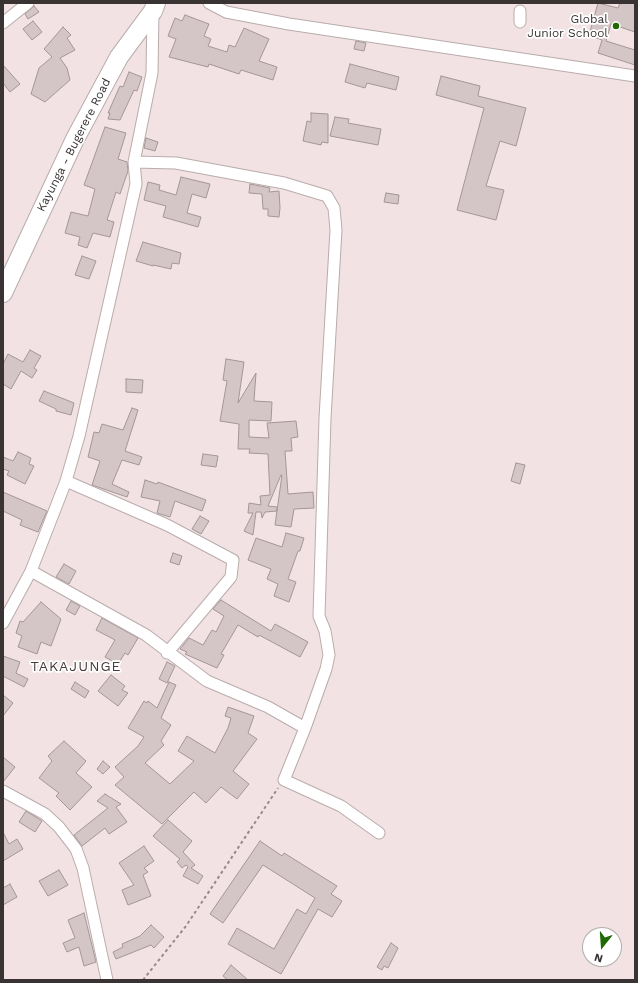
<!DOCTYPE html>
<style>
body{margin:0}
#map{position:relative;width:638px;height:983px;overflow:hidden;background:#f2e2e3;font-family:"Work Sans",sans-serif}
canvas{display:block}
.frame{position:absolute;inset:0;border:4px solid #393333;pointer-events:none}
.north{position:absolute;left:582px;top:927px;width:40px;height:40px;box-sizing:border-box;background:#fff;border:1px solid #b0adad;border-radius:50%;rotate:197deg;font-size:11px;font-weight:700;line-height:16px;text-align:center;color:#393333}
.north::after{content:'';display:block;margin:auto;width:14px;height:18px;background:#206802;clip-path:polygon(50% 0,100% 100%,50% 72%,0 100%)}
</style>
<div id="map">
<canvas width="638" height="983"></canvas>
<div class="frame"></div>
<div class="north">N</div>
</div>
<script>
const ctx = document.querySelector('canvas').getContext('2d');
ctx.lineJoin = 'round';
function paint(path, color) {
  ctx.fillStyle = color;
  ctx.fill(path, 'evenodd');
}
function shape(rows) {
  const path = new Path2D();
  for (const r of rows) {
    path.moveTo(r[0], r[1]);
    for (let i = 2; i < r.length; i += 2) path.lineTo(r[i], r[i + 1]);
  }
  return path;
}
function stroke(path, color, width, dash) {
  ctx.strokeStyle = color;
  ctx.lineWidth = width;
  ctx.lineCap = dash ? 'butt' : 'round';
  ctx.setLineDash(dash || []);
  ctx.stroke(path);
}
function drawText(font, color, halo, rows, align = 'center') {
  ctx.font = font + ' "Work Sans",sans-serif';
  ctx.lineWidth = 3.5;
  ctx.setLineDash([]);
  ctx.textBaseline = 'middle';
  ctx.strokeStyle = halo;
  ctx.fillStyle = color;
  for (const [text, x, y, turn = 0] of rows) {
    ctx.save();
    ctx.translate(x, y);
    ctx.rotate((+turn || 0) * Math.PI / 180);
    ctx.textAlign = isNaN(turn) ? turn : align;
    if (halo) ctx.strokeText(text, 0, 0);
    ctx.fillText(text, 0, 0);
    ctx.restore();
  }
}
const building = shape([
 [598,3,618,8,620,3,635,3,635,32,611,24,606,41,635,50,635,65,598,53,602,40,589,35,598,3],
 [34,6,39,12,28,19,25,14,34,6],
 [185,15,209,24,204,36,211,39,208,46,227,52,229,45,235,47,244,28,269,39,259,61,277,67,273,80,241,70,239,74,209,64,208,67,169,57,176,39,168,36,175,18,182,21,185,15],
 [33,21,42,32,32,40,23,29,33,21],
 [63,27,71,35,67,38,75,50,60,58,67,68,70,80,45,102,31,94,39,68,52,57,44,49,63,27],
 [356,41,366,43,364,51,354,49,356,41],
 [350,64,399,77,396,90,367,83,365,88,345,82,350,64],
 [3,65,20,84,10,92,3,83,3,65],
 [129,72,142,77,137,91,134,90,120,120,108,119,110,113,108,113,120,86,123,87,129,72],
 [441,76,480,86,478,96,526,108,516,146,500,141,486,186,504,190,496,220,457,210,484,108,436,95,441,76],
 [311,113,328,114,328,143,322,142,321,145,303,141,307,121,311,122,311,113],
 [335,117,349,119,348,123,381,129,378,145,330,136,335,117],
 [105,127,126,133,118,159,127,162,128,171,120,194,116,192,107,220,114,222,110,237,93,233,87,248,78,245,80,237,65,233,71,212,88,216,95,189,84,185,105,127],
 [146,138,158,142,155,151,144,148,146,138],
 [181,177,210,184,206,198,192,194,187,213,201,217,198,227,163,217,166,206,144,200,148,182,160,185,159,190,176,195,181,177],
 [250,184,270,188,269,192,279,191,280,208,279,217,268,216,268,209,263,209,262,194,249,193,250,184],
 [386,193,399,195,398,204,384,202,386,193],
 [143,242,181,253,179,264,172,263,171,269,153,265,153,266,136,261,143,242],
 [82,256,96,261,89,279,75,275,82,256],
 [30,350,41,356,34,368,37,370,32,378,21,371,11,389,3,384,3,364,8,354,23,362,30,350],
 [226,359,244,362,238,403,256,373,254,401,272,402,271,421,249,420,249,437,269,438,267,423,296,421,298,437,291,438,292,451,285,451,288,494,313,492,314,508,294,509,291,527,275,525,282,475,281,475,268,506,277,507,277,511,265,512,262,518,261,512,256,512,253,535,244,531,253,513,248,513,249,503,261,505,260,496,270,495,268,454,249,453,250,449,238,449,239,424,220,421,227,381,223,380,226,359],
 [126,379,143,380,142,393,126,392,126,379],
 [44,391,74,403,71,415,56,411,56,409,39,401,44,391],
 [132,408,138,410,125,451,142,457,139,465,122,460,112,484,129,492,127,497,92,485,100,461,88,457,94,432,99,433,102,424,123,430,132,408],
 [18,452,31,458,29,464,34,466,25,484,7,475,9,471,3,469,3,457,13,461,18,452],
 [203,454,218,456,216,467,201,465,203,454],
 [516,463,525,465,520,484,511,481,516,463],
 [145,480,157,484,158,482,206,500,202,511,175,501,170,517,157,513,160,501,141,497,145,480],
 [3,492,47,511,38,532,20,525,22,520,3,511,3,492],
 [200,516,209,521,201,534,192,529,200,516],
 [286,533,304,538,300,551,298,551,288,579,296,582,289,602,274,596,278,584,267,579,271,569,248,560,256,538,282,547,286,533],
 [173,553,182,556,179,565,170,562,173,553],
 [64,564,76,571,69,584,56,577,64,564],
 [221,600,271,631,275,624,308,642,300,657,259,635,258,637,238,625,221,654,224,655,217,668,185,654,187,652,180,649,189,638,203,645,212,630,216,632,224,616,213,609,221,600],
 [71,601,80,606,75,615,66,610,71,601],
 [41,602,61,619,51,646,41,642,37,654,18,647,22,636,16,633,20,621,23,622,41,602],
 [102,618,138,638,128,655,125,653,118,664,105,657,115,640,96,630,102,618],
 [3,656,20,662,16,673,28,679,24,687,3,676,3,656],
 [167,662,175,666,167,683,159,679,167,662],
 [111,675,125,686,122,690,128,693,118,706,98,691,111,675],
 [75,682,89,691,85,698,71,689,75,682],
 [169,682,176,685,161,718,171,725,161,741,164,745,145,763,170,784,194,761,178,751,187,736,215,753,228,728,231,718,225,716,228,707,254,716,248,733,257,739,233,771,249,784,237,799,221,787,206,803,194,792,162,824,115,785,124,777,115,767,138,746,144,737,128,728,144,701,147,703,148,701,157,708,169,682],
 [3,695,13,703,3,716,3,695],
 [64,741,86,761,76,773,92,787,70,810,56,796,59,793,39,778,52,761,48,756,64,741],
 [3,757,15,767,3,782,3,757],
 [103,761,110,767,103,774,97,769,103,761],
 [105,794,121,804,116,807,127,822,109,834,105,828,82,846,74,835,108,808,97,801,105,794],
 [26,811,42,821,35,832,19,822,26,811],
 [168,820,192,841,183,852,195,865,191,868,203,876,198,884,183,876,188,867,186,865,182,868,177,862,180,859,153,836,168,820],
 [3,832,9,844,17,839,23,849,3,861,3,832],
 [260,841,282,856,284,853,337,886,331,894,342,901,332,917,318,909,281,974,228,944,237,928,274,949,297,909,306,914,315,898,263,865,223,923,210,914,260,841],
 [144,846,154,861,144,868,148,872,143,875,151,896,128,905,122,890,134,885,119,863,144,846],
 [59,870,68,885,48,896,39,881,59,870],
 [10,884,17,897,3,905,3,888,10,884],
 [84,913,96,962,84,966,79,947,67,952,63,943,75,938,68,920,84,913],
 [151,925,164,937,154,948,151,945,116,959,113,952,123,947,122,944,140,936,151,925],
 [391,943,398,948,388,968,384,966,382,970,377,967,391,943],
 [231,965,248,980,228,980,223,976,231,965]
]);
paint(building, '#d4c5c6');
stroke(building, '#a49696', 1);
const minor = shape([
 [209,3,226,12,289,24,635,76],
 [520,11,520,22],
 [3,23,28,3],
 [134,162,176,163,284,183,327,196,334,208,336,230,325,418,319,616,325,631,329,655,326,669,305,728,284,780,341,806,379,833],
 [66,481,167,525,233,560,231,577,167,653],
 [31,571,146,635,207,681,268,707,305,728],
 [3,623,31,571,66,481,79,436,136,184,134,162,152,73,153,11],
 [3,791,45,814,59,827,76,849,83,868,107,980]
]);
const primary = shape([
 [3,293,75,139,119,57,153,11,156,3]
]);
stroke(minor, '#baacac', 13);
stroke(primary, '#baacac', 20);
stroke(shape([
 [143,980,186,926,278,788]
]), '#958a8a', 2, [3, 3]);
stroke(minor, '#fff', 11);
stroke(primary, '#fff', 18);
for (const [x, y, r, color] of [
 [616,26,4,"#206802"]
]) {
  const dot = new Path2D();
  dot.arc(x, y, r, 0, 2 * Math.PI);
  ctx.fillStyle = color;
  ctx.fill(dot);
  stroke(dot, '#fff', 1.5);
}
drawText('12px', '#393333', '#fff', [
 ["Global",608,19],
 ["Junior School",608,33]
], 'right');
drawText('12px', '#393333', '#fff', [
 ["Kayunga - Bugerere Road",74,145,-63]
]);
ctx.letterSpacing = '1px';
drawText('14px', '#473b3b', '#fff', [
 ["TAKAJUNGE",76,667]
]);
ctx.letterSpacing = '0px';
</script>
